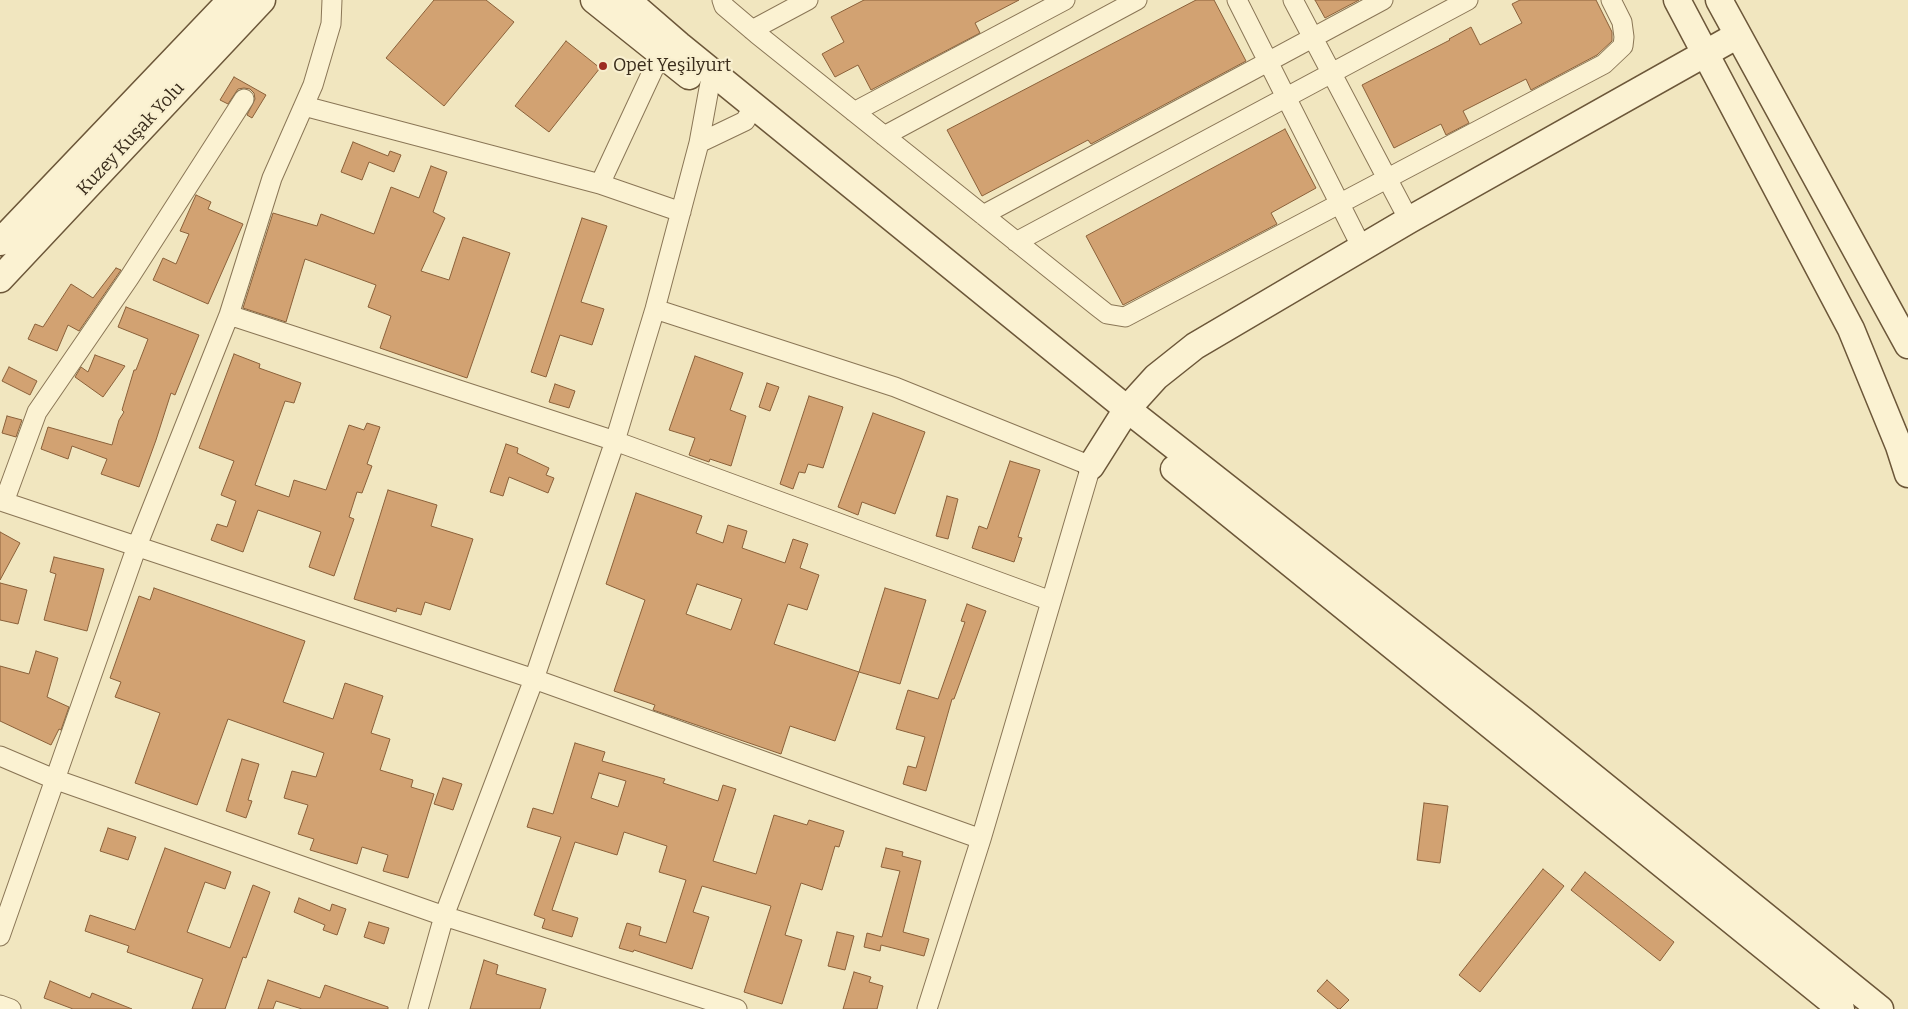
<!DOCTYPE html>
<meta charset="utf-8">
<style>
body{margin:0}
canvas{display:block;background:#f1e6bf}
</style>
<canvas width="1908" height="1009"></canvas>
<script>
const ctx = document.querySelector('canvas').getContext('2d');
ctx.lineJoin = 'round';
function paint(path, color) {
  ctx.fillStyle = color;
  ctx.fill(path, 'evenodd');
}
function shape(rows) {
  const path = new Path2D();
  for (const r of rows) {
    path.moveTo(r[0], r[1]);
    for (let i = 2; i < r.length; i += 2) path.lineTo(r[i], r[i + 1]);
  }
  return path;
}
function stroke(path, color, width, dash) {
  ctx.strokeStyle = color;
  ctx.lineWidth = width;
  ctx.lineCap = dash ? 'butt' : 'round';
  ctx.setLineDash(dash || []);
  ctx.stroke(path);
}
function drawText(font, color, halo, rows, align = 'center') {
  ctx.font = font + ' Bitter,serif';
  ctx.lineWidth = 4.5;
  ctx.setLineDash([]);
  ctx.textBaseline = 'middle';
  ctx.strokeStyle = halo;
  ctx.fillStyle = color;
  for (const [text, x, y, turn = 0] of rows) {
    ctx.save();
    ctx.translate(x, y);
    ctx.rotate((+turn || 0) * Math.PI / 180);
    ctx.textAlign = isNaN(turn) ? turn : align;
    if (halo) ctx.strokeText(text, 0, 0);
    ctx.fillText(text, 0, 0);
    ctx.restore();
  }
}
const building = shape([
 [434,0,486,0,514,22,444,106,386,58,434,0],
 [864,0,1019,0,975,23,980,33,871,90,858,65,835,77,822,54,844,42,831,17,864,0],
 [1196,0,1214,0,1246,61,1091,144,1088,140,982,196,947,130,1196,0],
 [1315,0,1359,0,1325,18,1315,0],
 [1520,0,1596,0,1612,32,1612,41,1597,55,1531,90,1526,79,1463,111,1469,123,1446,135,1441,124,1394,148,1362,85,1450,40,1449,39,1471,27,1480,45,1522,23,1512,4,1520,0],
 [566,41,600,68,549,132,515,106,566,41],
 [234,77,266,95,252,118,247,115,255,99,254,93,250,89,244,88,238,89,228,104,220,100,234,77],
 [1285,129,1316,188,1271,213,1277,224,1123,305,1086,236,1285,129],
 [353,142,388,156,390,151,401,155,394,172,369,162,362,180,341,172,353,142],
 [431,166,447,172,433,212,445,218,421,271,449,280,463,237,510,253,467,378,380,348,391,316,368,307,376,285,305,259,286,322,243,308,273,213,317,226,321,214,374,234,391,187,419,198,431,166],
 [196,195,211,202,208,209,243,224,208,304,153,280,163,258,176,264,189,234,180,231,196,195],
 [582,218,607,226,581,302,604,309,592,345,560,335,546,377,531,372,582,218],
 [116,268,121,270,79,331,68,325,57,351,28,339,35,324,43,327,71,284,93,298,116,268],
 [126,307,199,335,175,395,171,393,156,440,139,487,101,474,107,459,72,446,68,459,41,449,48,427,112,445,119,420,124,412,122,410,134,370,136,370,148,339,118,327,126,307],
 [234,354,260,364,259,368,301,383,294,403,285,401,255,485,289,497,294,480,326,490,349,425,364,430,367,423,380,427,367,464,372,466,362,493,357,492,349,517,354,519,334,576,309,567,321,532,258,510,243,552,211,540,217,524,227,527,236,501,221,495,234,461,199,448,234,354],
 [95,355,125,366,103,397,75,377,81,367,88,372,95,355],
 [695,356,743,373,730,410,746,416,731,466,710,459,709,462,689,455,695,438,669,430,695,356],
 [9,367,37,381,30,395,2,381,9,367],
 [767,383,779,387,770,411,759,407,767,383],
 [555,384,575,391,569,408,549,402,555,384],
 [809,396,843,407,823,468,808,464,805,473,799,472,793,489,780,484,809,396],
 [873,413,925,432,895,514,862,502,858,515,838,507,873,413],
 [7,416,22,420,16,437,2,433,7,416],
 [506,444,518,448,517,453,549,468,546,475,554,478,548,493,509,477,503,496,490,492,506,444],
 [1010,461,1040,470,1018,537,1022,538,1014,562,972,548,979,526,987,529,1010,461],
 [388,490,437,505,431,526,473,539,450,610,425,602,421,615,397,608,396,612,354,599,388,490],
 [636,493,702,516,696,533,723,543,728,525,747,531,742,548,785,563,793,539,808,544,800,568,819,575,807,610,788,604,774,644,859,672,835,741,790,726,781,754,653,710,655,705,614,691,645,600,606,584,636,493],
 [697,584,742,599,731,630,686,614,697,584],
 [947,496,958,499,948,539,936,536,947,496],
 [0,532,20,543,0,580,0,532],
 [54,557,104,569,87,631,44,620,56,574,50,572,54,557],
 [0,583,27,590,18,624,0,620,0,583],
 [154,588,305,641,283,702,333,719,345,683,383,696,371,733,390,739,380,770,413,780,411,787,434,794,408,878,383,871,388,855,362,847,357,864,310,850,314,839,298,834,308,805,284,798,292,771,316,777,324,753,228,719,197,805,135,783,160,713,115,697,121,682,110,678,139,596,150,600,154,588],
 [885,588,926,600,900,684,859,672,885,588],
 [967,604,986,611,954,699,952,699,926,791,903,784,908,766,916,768,925,737,896,729,908,690,938,699,965,622,961,621,967,604],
 [36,651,58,658,47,697,69,707,61,730,59,729,51,745,0,721,0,666,29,674,36,651],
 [575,743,605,752,602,761,665,779,663,783,718,801,723,785,736,789,713,861,756,874,774,815,807,825,809,820,844,831,839,847,835,846,822,890,801,883,785,935,802,940,782,1004,744,992,771,906,702,886,693,912,709,917,692,969,634,950,633,952,619,948,627,923,641,927,639,935,666,943,686,880,659,872,667,846,624,832,617,855,575,842,552,910,578,918,572,937,542,928,545,919,534,915,561,837,527,827,533,808,553,814,575,743],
 [599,773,626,781,618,807,591,798,599,773],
 [242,759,259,764,248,800,252,801,246,818,226,811,242,759],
 [443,778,462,784,453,810,434,804,443,778],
 [1424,803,1448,806,1440,863,1417,860,1424,803],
 [108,828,136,837,128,860,100,851,108,828],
 [165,848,231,872,225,889,205,882,187,932,230,948,253,885,270,892,246,958,243,957,225,1009,192,1009,203,979,127,952,129,946,85,931,90,915,135,930,165,848],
 [886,848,903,852,902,856,921,861,903,932,929,939,924,956,881,945,880,951,864,947,867,933,882,937,900,871,881,867,886,848],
 [1543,869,1564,886,1480,992,1459,975,1543,869],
 [1585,872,1674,942,1660,961,1571,890,1585,872],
 [299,898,330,911,332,904,346,909,337,935,323,930,325,925,294,912,299,898],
 [369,922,389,928,384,944,364,937,369,922],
 [837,932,854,936,845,970,828,966,837,932],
 [484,960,498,965,496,974,546,989,540,1009,470,1009,484,960],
 [854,972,871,977,869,982,883,986,877,1009,843,1009,854,972],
 [268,980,320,998,325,985,388,1007,388,1009,302,1009,276,1001,273,1009,258,1009,268,980],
 [1327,980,1349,1000,1340,1009,1338,1009,1317,991,1327,980],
 [50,981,90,998,92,993,132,1009,73,1009,44,998,50,981]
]);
paint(building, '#d2a272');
stroke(building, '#8b613a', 1);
const street = shape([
 [722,0,724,6,757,34,1098,307,1107,314,1125,317,1604,64,1623,46,1624,37,1622,22,1611,0],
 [1237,0,1362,248],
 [1293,0,1409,220],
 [752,30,808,0],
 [712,72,699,143,745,121,754,106],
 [244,99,129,278,37,412,4,502,534,679,981,839],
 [304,106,600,184,681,212],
 [854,112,1065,0],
 [884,136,1137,0],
 [600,184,661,53],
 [983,215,1383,0],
 [1016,242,1468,0],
 [655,309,895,387,1091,466,981,839,927,1009],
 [229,315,615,441,1051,601],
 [0,756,54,779,444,916,737,1009],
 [0,936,137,546,229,315,272,178,313,85,331,24,332,0],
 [0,1005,11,1009],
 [418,1009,444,916,534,679,615,441,655,309,699,143]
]);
const secondary = shape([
 [594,0,689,76],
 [627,0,679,45,1127,409,1524,721,1880,1009],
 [1677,0,1851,329,1899,446,1908,474],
 [1719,0,1908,345],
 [0,242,231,0],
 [0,279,262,0],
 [1091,466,1127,409,1156,377,1195,346,1409,220,1738,35],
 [1174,469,1841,1009]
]);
stroke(street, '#8a7656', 21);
stroke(secondary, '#6c5739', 29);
stroke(street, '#fbf2d2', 19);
stroke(secondary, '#fbf2d2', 26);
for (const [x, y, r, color] of [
 [603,66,5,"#9d2c22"]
]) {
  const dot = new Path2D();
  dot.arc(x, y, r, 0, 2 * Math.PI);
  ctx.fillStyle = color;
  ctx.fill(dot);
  stroke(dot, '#f8efcf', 2);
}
drawText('18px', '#392c1b', '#f8efcf', [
 ["Opet Yeşilyurt",613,66]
], 'left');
drawText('18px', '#392c1b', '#f8efcf', [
 ["Kuzey Kuşak Yolu",131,139,-47]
]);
</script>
